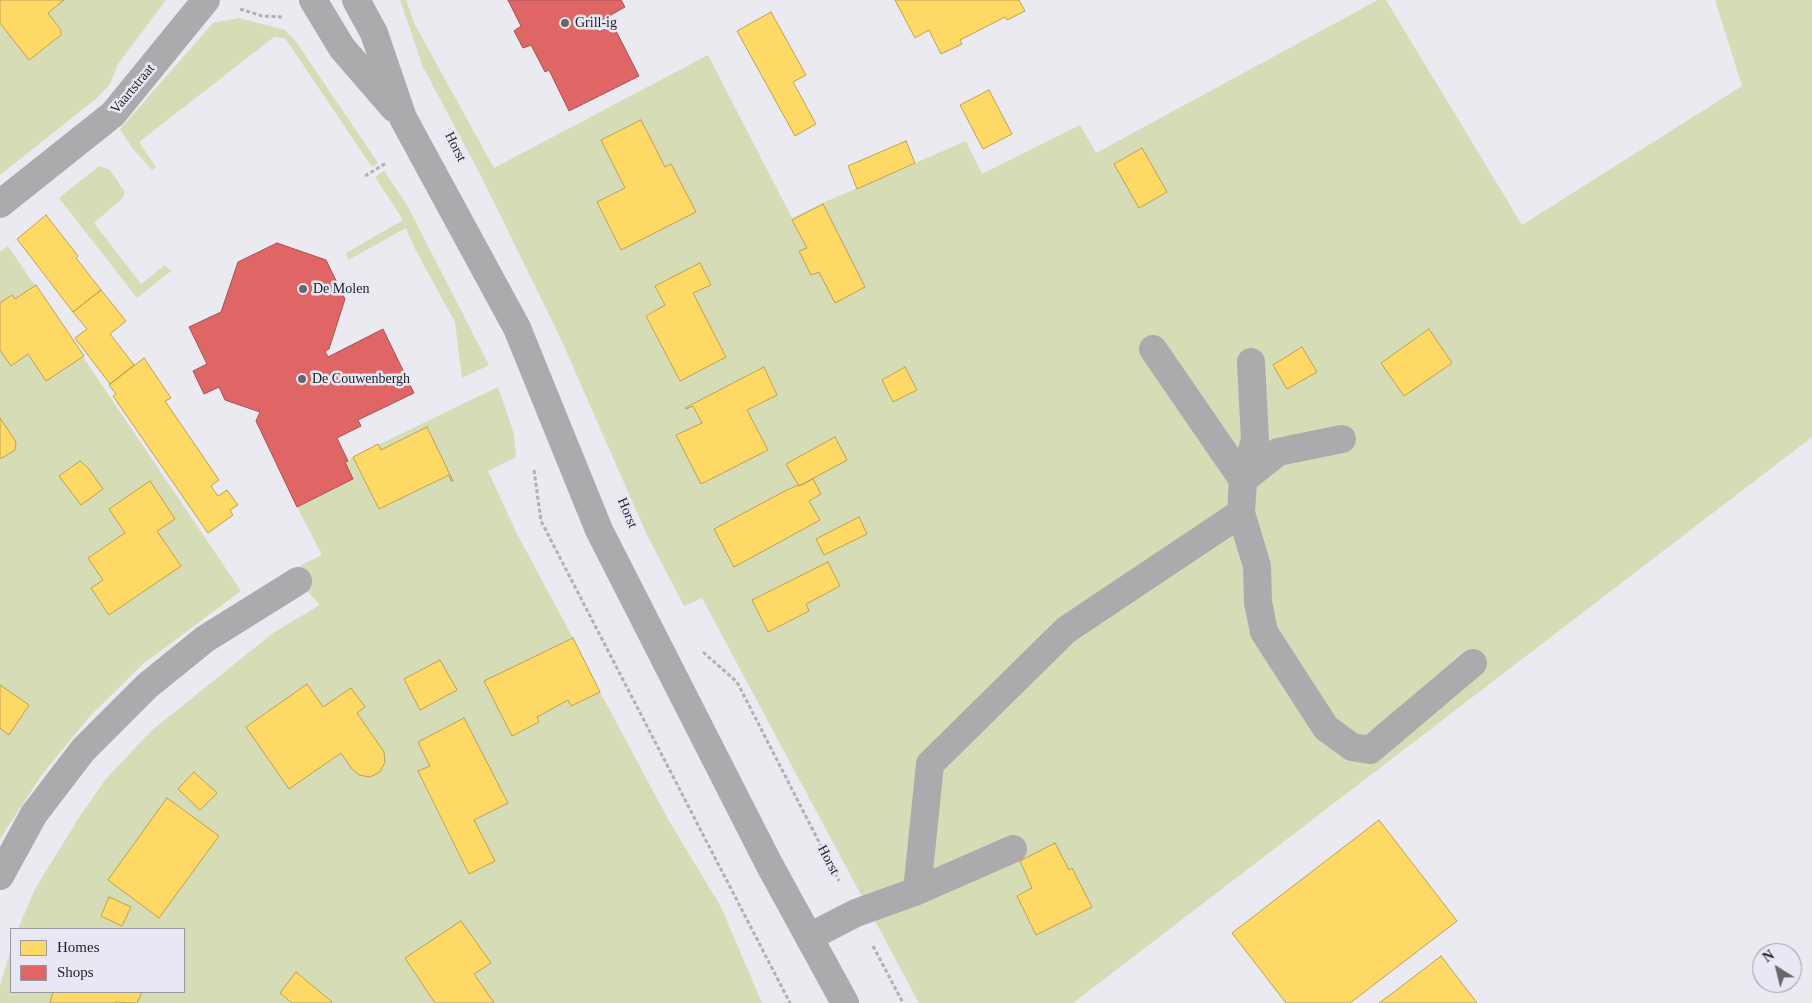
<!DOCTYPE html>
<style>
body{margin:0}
#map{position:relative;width:1812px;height:1003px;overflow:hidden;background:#eaeaf0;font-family:Georgia,serif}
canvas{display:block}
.legend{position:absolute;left:10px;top:928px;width:175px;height:65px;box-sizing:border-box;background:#e7e8f3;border:1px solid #9798a0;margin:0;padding:6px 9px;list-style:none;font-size:15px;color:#1f1f23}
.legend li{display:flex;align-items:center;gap:10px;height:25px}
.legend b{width:25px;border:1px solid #9798a0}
.north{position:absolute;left:1752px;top:943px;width:50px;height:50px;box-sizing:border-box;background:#e7e8f3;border:1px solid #9798a0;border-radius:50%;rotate:324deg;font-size:14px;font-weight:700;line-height:20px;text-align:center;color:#1f1f23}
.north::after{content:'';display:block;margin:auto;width:18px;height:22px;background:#66666b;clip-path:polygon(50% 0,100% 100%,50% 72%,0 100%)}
</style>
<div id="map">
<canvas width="1812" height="1003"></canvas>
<ul class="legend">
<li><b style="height:14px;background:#ffd966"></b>Homes</li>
<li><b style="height:14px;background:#e06666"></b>Shops</li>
</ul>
<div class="north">N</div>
</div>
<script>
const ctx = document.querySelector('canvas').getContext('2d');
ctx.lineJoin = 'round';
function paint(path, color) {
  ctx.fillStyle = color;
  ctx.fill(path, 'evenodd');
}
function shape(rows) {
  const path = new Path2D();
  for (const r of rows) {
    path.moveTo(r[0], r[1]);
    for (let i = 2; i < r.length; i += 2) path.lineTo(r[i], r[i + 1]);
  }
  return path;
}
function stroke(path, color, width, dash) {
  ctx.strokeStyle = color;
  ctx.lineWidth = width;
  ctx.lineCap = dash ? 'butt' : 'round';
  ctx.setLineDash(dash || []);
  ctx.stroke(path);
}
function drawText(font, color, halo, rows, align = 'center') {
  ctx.font = font + ' Georgia,serif';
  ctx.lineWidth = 5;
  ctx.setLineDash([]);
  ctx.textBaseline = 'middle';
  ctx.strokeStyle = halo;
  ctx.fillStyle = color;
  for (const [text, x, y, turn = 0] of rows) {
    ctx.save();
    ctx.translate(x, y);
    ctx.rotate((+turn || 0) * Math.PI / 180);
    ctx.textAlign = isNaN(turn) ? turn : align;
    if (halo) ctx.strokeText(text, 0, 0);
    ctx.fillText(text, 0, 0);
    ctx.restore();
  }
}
paint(shape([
 [64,0,166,0,118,64,110,84,97,98,0,175,0,23,29,60,61,35,61,30,48,13],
 [400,0,406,0,415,25,494,168,708,55,792,218,825,202,966,141,982,174,1080,125,1096,153,1378,0,1386,0,1522,225,1742,86,1715,0,1812,0,1812,437,1073,1003,919,1003,702,598,684,606,647,535,560,337,481,176,423,67],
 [239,18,285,30,297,43,378,163,372,167,285,38,274,37,139,142,156,167,152,170,133,149,120,129,213,23],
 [99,166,110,170,125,192,123,198,94,223,141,284,165,265,171,271,137,298,59,198],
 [384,171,407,205,489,365,462,378,455,322,415,249,406,228,348,260,346,253,403,220,375,177],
 [8,246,241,591,143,664,91,715,43,773,0,839,0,252],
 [498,387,514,434,516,457,488,471,517,534,573,638,600,692,668,819,721,907,762,1003,0,1003,0,986,11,949,11,992,184,992,184,929,18,929,35,889,78,819,105,780,151,731,273,633,320,605,298,581,301,565,322,555,297,507,353,480,345,462,353,457]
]), '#d5dcb6');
const homes = shape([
 [0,0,64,0,48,13,61,30,61,35,29,60,0,23,0,0],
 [895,0,1019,0,1025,11,1007,20,1005,17,960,40,962,44,941,54,929,30,915,38,895,0],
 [771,12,806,75,793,82,816,124,795,136,737,31,771,12],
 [989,90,1012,134,983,149,960,105,989,90],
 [641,120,665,167,671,164,696,212,621,250,597,202,625,188,601,140,641,120],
 [906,141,915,163,857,189,848,166,906,141],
 [1142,148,1167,192,1139,208,1114,164,1142,148],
 [823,204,865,287,835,303,819,272,811,275,799,251,807,248,792,220,823,204],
 [46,215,78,256,76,258,101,290,73,312,17,239,46,215],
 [700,263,711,285,693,293,726,357,680,381,646,316,665,305,655,286,700,263],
 [36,285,84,356,46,381,28,354,11,366,0,350,0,303,12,295,15,299,36,285],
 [101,290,126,321,110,334,134,365,110,384,75,338,87,329,73,312,101,290],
 [1429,329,1452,363,1404,396,1381,363,1429,329],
 [1302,347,1317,372,1287,389,1273,365,1302,347],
 [144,358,171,398,165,401,219,480,211,486,218,496,227,490,238,505,230,510,233,515,208,533,113,396,116,394,109,385,144,358],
 [764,367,777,395,747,410,768,450,701,484,676,435,702,423,693,406,686,409,685,408,764,367],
 [905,367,917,390,893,402,882,380,905,367],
 [0,418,16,442,15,450,2,458,0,458,0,418],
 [427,427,453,481,451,481,449,475,379,509,353,457,378,444,381,450,427,427],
 [835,437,847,460,799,486,786,464,835,437],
 [80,461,88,468,103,489,81,505,59,476,80,461],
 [813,479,821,494,809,501,820,520,734,567,714,529,783,492,798,485,799,486,813,479],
 [150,481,175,519,157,531,181,566,109,615,91,588,103,580,88,558,125,533,109,509,150,481],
 [859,517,867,534,824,555,816,539,859,517],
 [828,562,840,586,806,604,809,611,768,632,752,600,828,562],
 [573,638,600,692,571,706,568,700,537,717,539,722,512,736,484,681,573,638],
 [440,660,457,690,420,710,404,679,440,660],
 [307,684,323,707,351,688,365,707,357,713,384,752,385,762,380,772,370,777,359,775,352,769,341,753,289,789,246,727,307,684],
 [0,685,29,705,9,735,0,728,0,685],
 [464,718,508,803,474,820,495,861,469,874,418,771,430,766,418,742,464,718],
 [194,772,217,793,200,810,178,789,194,772],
 [167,798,219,836,159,918,108,880,167,798],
 [1379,820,1457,921,1350,1003,1286,1003,1232,933,1379,820],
 [1055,843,1069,870,1072,868,1092,907,1036,935,1017,896,1032,888,1020,861,1055,843],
 [109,897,131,907,122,926,101,916,109,897],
 [461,921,491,963,474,974,494,1003,435,1003,405,958,461,921],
 [1441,956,1477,1003,1379,1003,1394,992,1441,956],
 [296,972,332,1002,331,1003,292,1003,280,993,296,972],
 [53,992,142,992,137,1003,116,1002,115,1003,50,1003,53,992]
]);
paint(homes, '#ffd966');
stroke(homes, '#bca152', 1);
const shops = shape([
 [508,0,621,0,625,7,595,24,599,32,613,25,639,76,569,111,549,70,545,72,531,45,523,48,514,31,521,26,508,0],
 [277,243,326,260,345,299,329,349,325,351,328,357,383,329,414,393,358,420,361,426,337,438,348,461,345,462,353,479,297,507,256,421,260,412,225,400,219,387,204,394,193,371,207,364,189,327,221,312,238,262,277,243]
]);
paint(shops, '#e06666');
stroke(shops, '#a65152', 1);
stroke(shape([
 [240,9,262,16,282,17],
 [365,176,386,163],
 [534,470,541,521,790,1003],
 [703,652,737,682,839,881],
 [873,946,903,1003]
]), '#b1b0b4', 3, [4, 2.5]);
stroke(shape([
 [313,0,342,48,394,108],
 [356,0,374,33,403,118,517,328,599,530,769,864,845,1003],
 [0,204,113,114,206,0],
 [1251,362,1255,440,1243,480,1278,452,1342,439],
 [1241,513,1257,566,1258,602,1264,632,1326,728,1352,747,1370,750,1473,663],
 [0,876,34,814,83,750,147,686,205,639,298,581],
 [917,891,1013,849],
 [809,937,856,913,917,891,930,764,1066,630,1241,513,1243,480,1153,349]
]), '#acaaac', 28);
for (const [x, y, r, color] of [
 [565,23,5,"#66666b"],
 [303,289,5,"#66666b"],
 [302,379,5,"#66666b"]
]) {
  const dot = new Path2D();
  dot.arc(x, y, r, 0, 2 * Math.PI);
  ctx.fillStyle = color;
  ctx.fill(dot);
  stroke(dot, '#e7e8f3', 2);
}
drawText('14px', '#1f1f23', '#e7e8f3', [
 ["Grill-ig",575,23],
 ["De Molen",313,289],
 ["De Couwenbergh",312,379]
], 'left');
drawText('14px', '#1f1f23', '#e7e8f3', [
 ["Vaartstraat",133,89,-50],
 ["Horst",455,147,63],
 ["Horst",627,513,67],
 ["Horst",828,860,62]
]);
</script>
